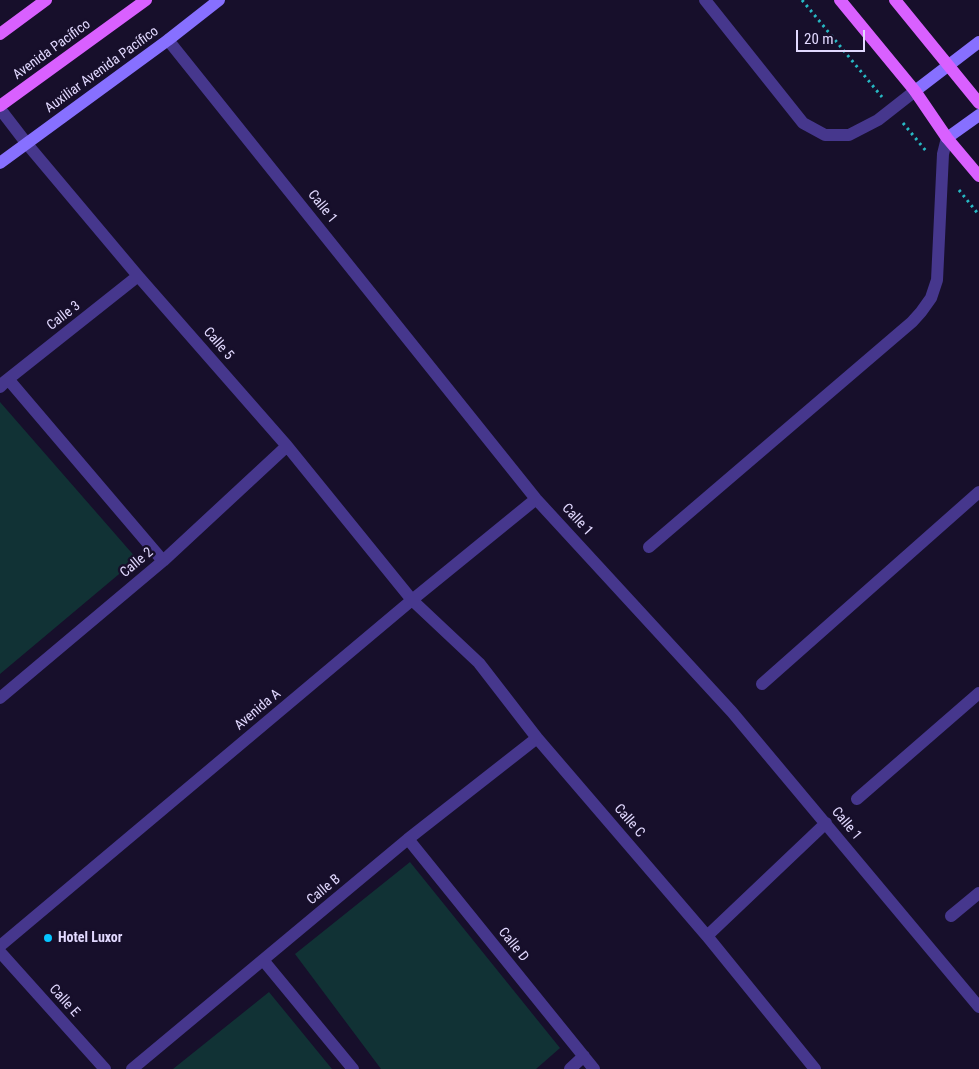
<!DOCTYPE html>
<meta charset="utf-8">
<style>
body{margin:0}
#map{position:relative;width:979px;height:1069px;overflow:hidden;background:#170f2b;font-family:"Roboto Condensed",sans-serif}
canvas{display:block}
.scale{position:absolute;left:796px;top:30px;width:69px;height:22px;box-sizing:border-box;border:2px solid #e2d9ff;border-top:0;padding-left:6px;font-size:15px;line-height:18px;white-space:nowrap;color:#e2d9ff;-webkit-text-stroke:4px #170f2b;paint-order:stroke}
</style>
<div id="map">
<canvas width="979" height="1069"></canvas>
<div class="scale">20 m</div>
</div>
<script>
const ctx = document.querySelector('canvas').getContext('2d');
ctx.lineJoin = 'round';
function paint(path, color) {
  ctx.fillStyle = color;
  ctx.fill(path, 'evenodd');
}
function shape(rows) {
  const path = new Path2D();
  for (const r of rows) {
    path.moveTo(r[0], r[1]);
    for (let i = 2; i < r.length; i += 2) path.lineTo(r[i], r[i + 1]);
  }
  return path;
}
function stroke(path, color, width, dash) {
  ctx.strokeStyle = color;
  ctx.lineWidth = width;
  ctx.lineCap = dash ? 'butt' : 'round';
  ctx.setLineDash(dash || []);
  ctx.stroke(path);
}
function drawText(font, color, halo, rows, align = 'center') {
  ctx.font = font + ' "Roboto Condensed",sans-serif';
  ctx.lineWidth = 5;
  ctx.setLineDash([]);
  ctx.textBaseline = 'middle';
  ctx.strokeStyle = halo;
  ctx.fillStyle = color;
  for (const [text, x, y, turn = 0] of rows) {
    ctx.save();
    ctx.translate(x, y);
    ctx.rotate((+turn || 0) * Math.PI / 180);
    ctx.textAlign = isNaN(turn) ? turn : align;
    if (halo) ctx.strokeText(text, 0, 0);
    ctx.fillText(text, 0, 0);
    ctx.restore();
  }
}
paint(shape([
 [0,402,137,559,0,674],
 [410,862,560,1048,536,1069,381,1069,295,954],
 [269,992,332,1069,173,1069]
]), '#113235');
stroke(shape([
 [802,0,882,97],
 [903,123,926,151],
 [959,190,979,215]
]), '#27b9c4', 3, [2.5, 4]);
stroke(shape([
 [705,0,803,123,825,135,849,135,878,120,915,91],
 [168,40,536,499,732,712,979,1007],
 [0,109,27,144,138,276,287,446,412,600,479,663,537,738,707,936,815,1069],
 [3,383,138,276],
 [0,387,8,379,163,561],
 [649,547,912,322,921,312,931,298,937,280,943,154,947,138],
 [762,684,979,492],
 [0,698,163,561,287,446],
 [857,799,979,693],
 [408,839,594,1069],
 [951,916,979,893],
 [707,936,826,823],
 [0,946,412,600,536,499],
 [0,952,105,1069],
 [263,960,353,1069],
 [132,1069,408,839,537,738],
 [570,1069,584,1056]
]), '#46378d', 12);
stroke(shape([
 [915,91,979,42],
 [947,138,979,115],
 [0,163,168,40,219,0]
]), '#8770ff', 12);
stroke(shape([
 [840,0,915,91,947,138,979,176],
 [895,0,979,103],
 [0,34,46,0],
 [0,106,146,0]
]), '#d960ff', 12);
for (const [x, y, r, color] of [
 [48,938,5,"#05c4ff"]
]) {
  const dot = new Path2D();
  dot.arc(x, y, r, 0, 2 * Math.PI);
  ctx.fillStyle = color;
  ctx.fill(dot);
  stroke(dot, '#170f2b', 2);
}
drawText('14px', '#e2d9ff', '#170f2b', [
 ["Avenida Pacífico",52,50,-36],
 ["Auxiliar Avenida Pacífico",102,70,-36],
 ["Calle 1",322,207,51],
 ["Calle 3",64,316,-38],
 ["Calle 5",218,344,49],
 ["Calle 1",577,520,47],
 ["Calle 2",137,563,-40],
 ["Avenida A",258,710,-40],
 ["Calle C",629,821,49],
 ["Calle 1",846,824,50],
 ["Calle B",324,890,-40],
 ["Calle D",513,945,51],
 ["Calle E",64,1001,48]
]);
drawText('bold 14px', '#e2d9ff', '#170f2b', [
 ["Hotel Luxor",58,938]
], 'left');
</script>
